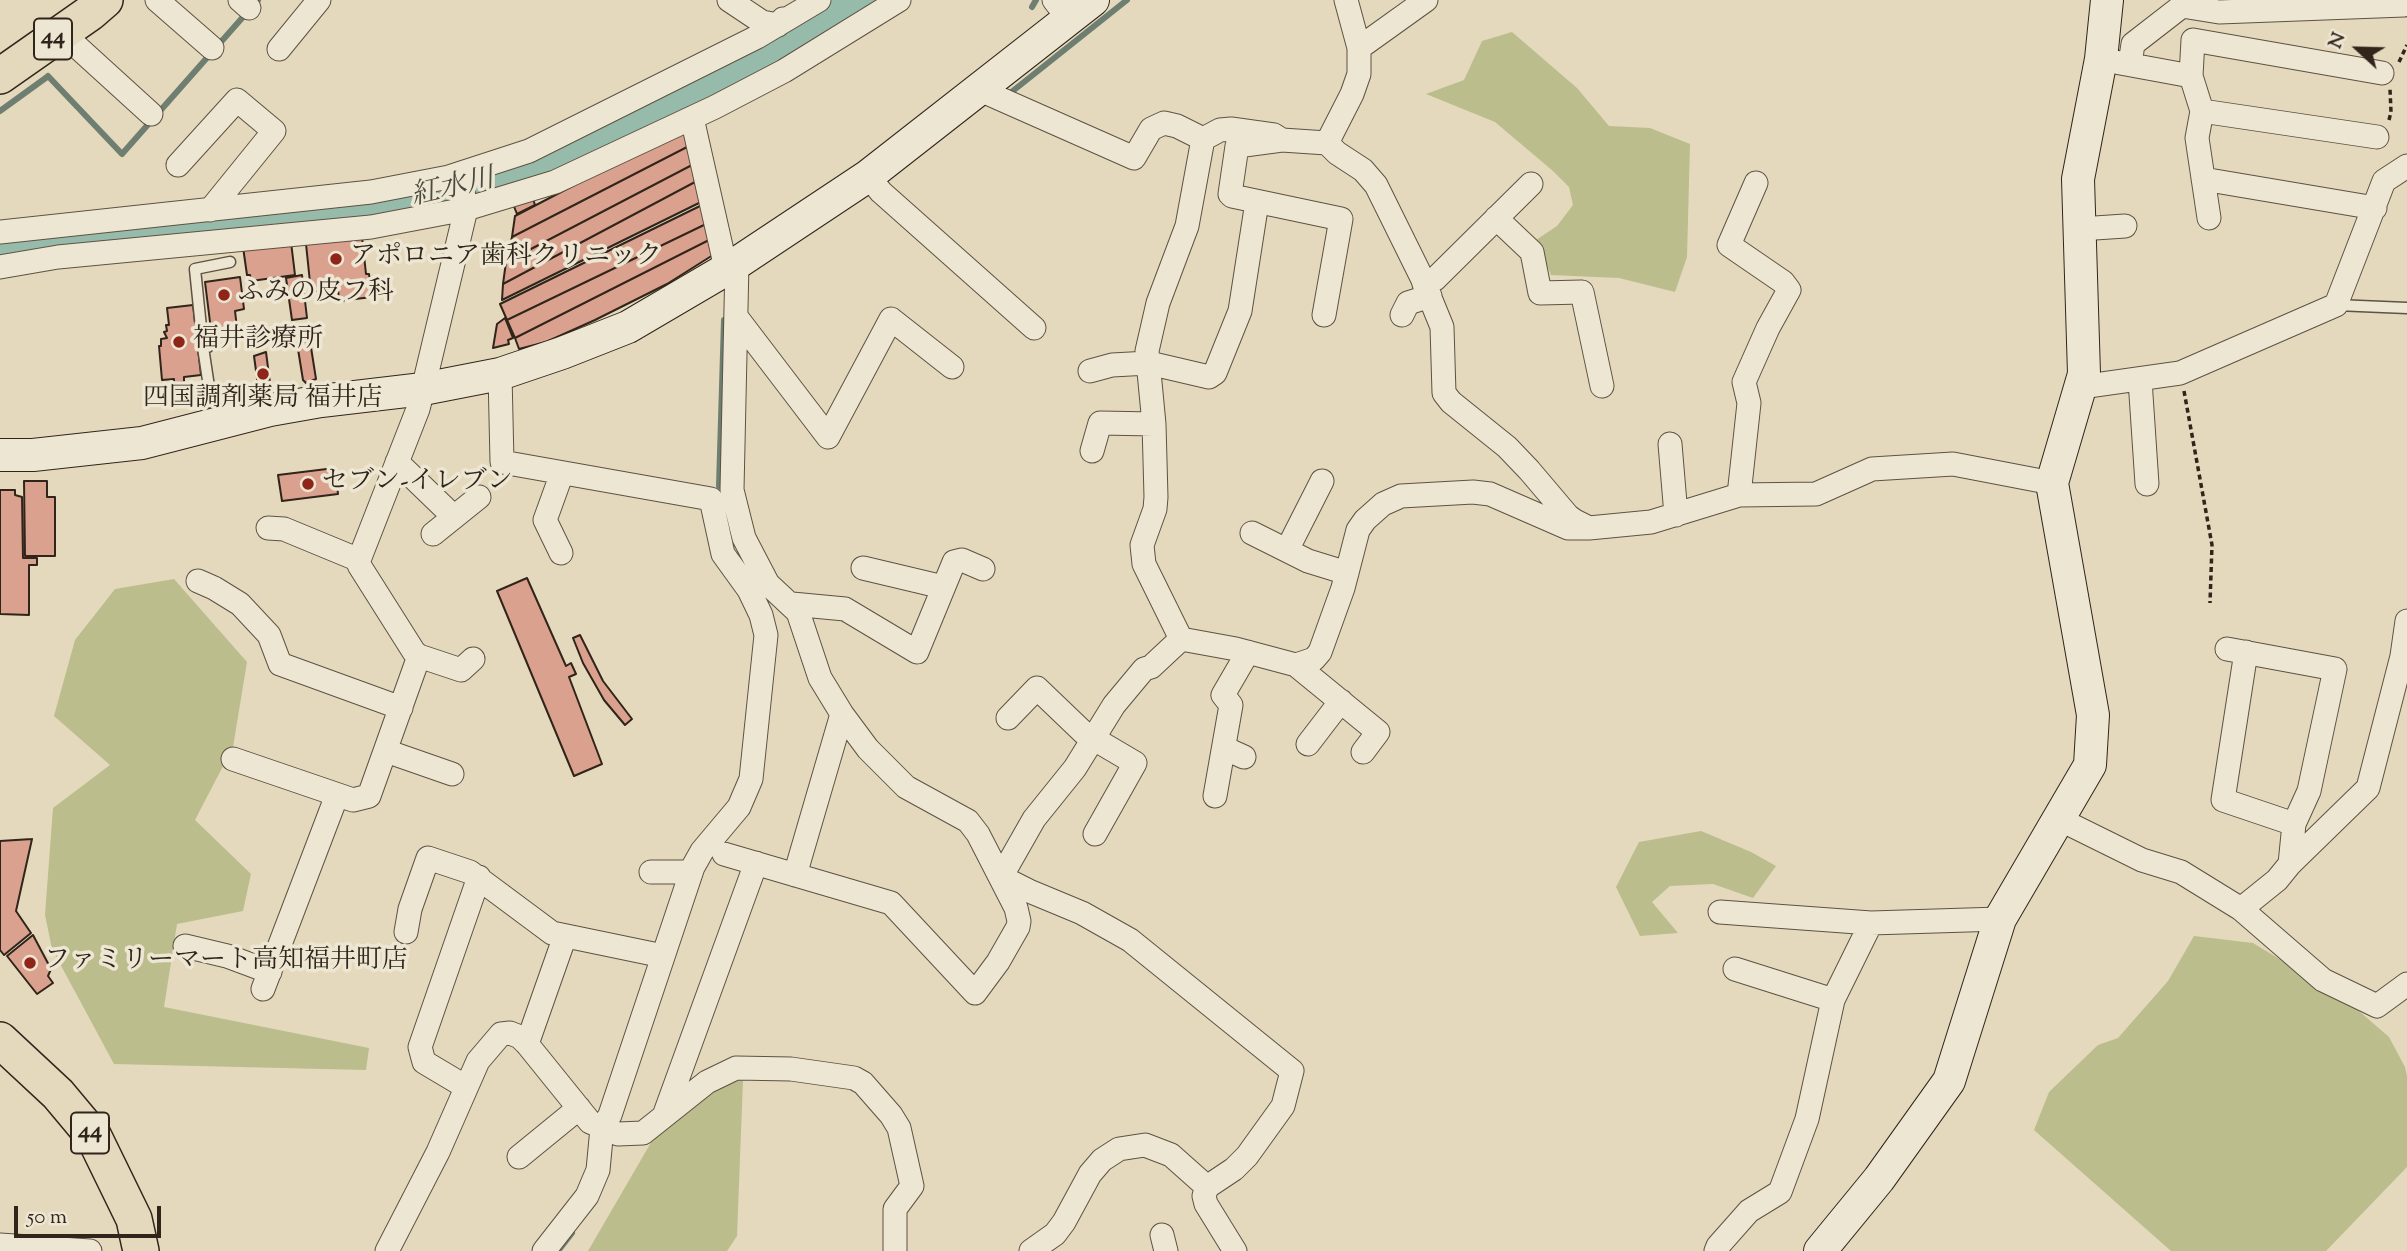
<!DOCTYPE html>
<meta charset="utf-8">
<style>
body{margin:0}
#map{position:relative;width:2407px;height:1251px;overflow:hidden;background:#e4d9bc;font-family:"Sorts Mill Goudy",serif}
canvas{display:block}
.north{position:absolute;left:2323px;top:14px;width:70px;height:70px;-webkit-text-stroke:5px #ede6d3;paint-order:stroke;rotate:292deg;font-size:19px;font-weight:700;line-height:28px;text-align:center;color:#31251b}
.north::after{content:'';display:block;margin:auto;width:24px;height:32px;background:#31251b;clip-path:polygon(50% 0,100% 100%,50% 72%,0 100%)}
.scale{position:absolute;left:14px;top:1206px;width:147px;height:32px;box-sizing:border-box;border:4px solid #31251b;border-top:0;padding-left:9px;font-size:21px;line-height:24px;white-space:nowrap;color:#31251b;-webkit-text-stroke:5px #ede6d3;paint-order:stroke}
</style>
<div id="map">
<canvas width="2407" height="1251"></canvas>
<div class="north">N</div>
<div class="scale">50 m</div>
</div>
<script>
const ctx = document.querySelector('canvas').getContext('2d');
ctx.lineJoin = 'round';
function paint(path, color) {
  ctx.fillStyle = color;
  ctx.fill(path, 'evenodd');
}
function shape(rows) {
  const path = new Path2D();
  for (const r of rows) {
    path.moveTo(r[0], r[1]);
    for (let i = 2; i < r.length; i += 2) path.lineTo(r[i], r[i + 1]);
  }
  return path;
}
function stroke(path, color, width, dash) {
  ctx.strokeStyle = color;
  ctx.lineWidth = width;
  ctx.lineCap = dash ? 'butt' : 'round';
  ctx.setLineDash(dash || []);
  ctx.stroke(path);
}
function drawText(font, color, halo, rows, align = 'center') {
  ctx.font = font + ' "Sorts Mill Goudy","Noto Serif JP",serif';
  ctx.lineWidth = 7;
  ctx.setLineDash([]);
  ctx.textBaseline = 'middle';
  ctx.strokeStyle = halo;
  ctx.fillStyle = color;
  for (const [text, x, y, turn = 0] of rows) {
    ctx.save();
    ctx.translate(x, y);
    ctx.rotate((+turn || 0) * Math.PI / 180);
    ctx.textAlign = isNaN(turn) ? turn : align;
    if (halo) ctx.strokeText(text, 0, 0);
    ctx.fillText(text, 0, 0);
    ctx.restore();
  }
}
paint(shape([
 [1512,32,1577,88,1609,126,1650,128,1690,144,1687,257,1675,292,1619,278,1551,275,1536,240,1557,226,1573,205,1569,187,1553,171,1495,122,1426,94,1464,80,1482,41],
 [174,579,247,662,233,747,195,820,251,874,243,911,177,924,164,1007,369,1048,366,1070,114,1064,52,949,45,915,53,808,110,765,54,716,75,640,115,589],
 [1701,831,1751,852,1776,866,1753,898,1713,884,1670,886,1652,902,1678,933,1640,936,1616,887,1639,842],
 [2194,936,2253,943,2345,999,2389,1037,2405,1067,2407,1076,2407,1167,2326,1251,2171,1251,2034,1130,2049,1092,2098,1045,2118,1038,2168,981],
 [743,1080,737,1236,727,1251,588,1251,660,1127,709,1088]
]), '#bbbd8c');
stroke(shape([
 [1032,7,1036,0],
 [48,76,122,154,258,0],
 [1009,94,1127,0],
 [0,111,47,77],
 [719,486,724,320],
 [558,1251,572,1233]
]), '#6e7f71', 6);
stroke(shape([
 [0,245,355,211,455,194,486,186,563,159,760,65,866,0]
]), '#97bbab', 35);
const building = shape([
 [684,128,689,146,512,237,515,216,684,128],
 [689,146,692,165,506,262,512,237,689,146],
 [692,165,695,182,503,284,506,262,692,165],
 [695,182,701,202,502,300,503,284,695,182],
 [533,199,535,205,517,214,513,204,533,199],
 [702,205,706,224,507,320,500,304,702,205],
 [706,224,711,239,515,338,507,320,706,224],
 [362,237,366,274,369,274,372,297,339,301,338,289,311,292,306,244,362,237],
 [711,239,713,255,667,284,595,320,546,342,519,349,515,338,711,239],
 [291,242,295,275,251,281,250,275,247,275,243,247,291,242],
 [302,275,307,318,292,320,286,278,302,275],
 [240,277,244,309,235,311,237,328,233,330,233,336,212,338,205,282,240,277],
 [193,305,201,375,184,377,184,382,174,383,174,379,162,380,159,346,161,346,161,339,167,338,164,332,167,331,166,325,169,325,167,308,193,305],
 [505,318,513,338,508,340,509,344,493,348,497,324,505,318],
 [310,341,316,379,306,383,303,380,297,343,310,341],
 [266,352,271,391,259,393,254,356,266,352],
 [335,468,338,494,282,501,278,475,335,468],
 [24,481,47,481,47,497,55,497,55,556,25,556,24,481],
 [0,490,15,490,15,495,22,497,23,558,37,558,37,565,29,565,29,615,0,614,0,490],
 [527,578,566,666,571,663,576,674,569,677,602,764,574,776,497,591,527,578],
 [580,635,603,681,632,719,625,725,604,700,583,663,573,638,580,635],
 [32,839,16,911,31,933,4,955,0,950,0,841,32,839],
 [33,935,51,969,48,976,53,983,37,994,7,956,33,935]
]);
paint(building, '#dba18f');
stroke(building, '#31251b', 2);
const lane = shape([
 [2336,305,2407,308],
 [203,347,211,400,209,402],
 [208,347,203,347,195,269,230,262]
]);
const street = shape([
 [157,0,212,48],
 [240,0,249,8],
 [729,0,762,22,778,25,783,19],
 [1054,0,1069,19],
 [1346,0,1359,48,1359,74,1352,94,1327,143,1337,153,1363,170,1376,185,1422,278,1442,327,1444,393,1451,402,1507,447,1529,470,1568,516,1575,521,1589,528,1651,522,1739,495,1816,494,1872,469,1953,464,2052,483],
 [62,33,151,114],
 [1359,48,1426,0],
 [279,49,319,0],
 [2115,62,2191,76],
 [2130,64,2133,44,2182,6,2219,12,2404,5,2404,0],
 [978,89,1134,158,1151,129,1164,123,1177,126,1203,139],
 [2202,111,2377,137],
 [692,118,723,255,725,271],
 [178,165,237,100,274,131,210,210],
 [868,176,881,192,1034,328],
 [2203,179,2375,208],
 [1496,218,1532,252,1540,293,1582,292,1602,386],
 [2209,218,2197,138,2202,111,2191,76,2193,40,2382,73],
 [2080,229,2125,226],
 [0,232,371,192,449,177,529,151,757,37,819,0],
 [0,267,58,257,371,227,466,209,555,182,715,107,784,71,899,0],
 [1424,284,1435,279,1531,184],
 [1324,315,1341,219,1232,196,1230,194,1237,146,1282,140,1327,143],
 [1402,315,1408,303,1430,296],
 [738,319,828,437,891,319,952,367],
 [1090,371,1112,365,1149,363,1209,377,1215,373,1240,311,1257,202],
 [500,374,502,462,711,499,723,554,749,590,761,615,766,635,751,779,739,807,702,851,693,867,610,1115,602,1128,598,1170,587,1196,544,1251],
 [2140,380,2147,484],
 [2081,387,2180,373,2336,305,2384,181,2407,166],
 [1670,444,1676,515],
 [1092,451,1100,423,1154,424],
 [397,462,454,517],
 [1739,495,1749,403,1744,382,1768,328,1789,290,1783,282,1729,245,1756,183],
 [268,528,284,529,359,560],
 [1252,533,1308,561,1347,573],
 [433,534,479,497],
 [1287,550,1322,481],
 [561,553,545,520,562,473],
 [863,568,943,587],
 [198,581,214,588,240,604,269,635,280,664,401,708],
 [792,604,845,609,917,652,954,562,962,560,983,569],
 [1181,639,1144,564,1142,545,1155,509,1156,497,1154,424,1147,351,1158,303,1187,226,1203,139,1220,130,1231,129,1274,135,1282,140],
 [2227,649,2335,669,2309,791,2294,824,2290,864],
 [2246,652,2223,800,2294,824],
 [419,656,461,670,473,659],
 [1296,665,1378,732,1363,752],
 [1008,718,1037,688,1084,733,1135,763,1095,834],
 [1308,744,1341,701],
 [1224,748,1244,757],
 [386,751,452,774],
 [233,759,353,800,369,796,419,656,414,652,359,565,359,560,418,409,423,389,466,209,460,174],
 [1215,796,1231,705,1223,695,1248,652],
 [2057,818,2142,860,2181,872,2241,909,2323,980,2377,1006,2407,984],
 [724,854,891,903,975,993,998,962,1018,927,1019,921,1016,908,978,834,968,821,906,787,868,749,842,714,820,678,798,612,768,584,744,538,732,490,737,263],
 [651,872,691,872],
 [795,875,842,714],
 [2241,909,2277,880,2290,864,2368,788,2402,656,2407,621],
 [1720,912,1871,923,2000,919],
 [406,932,410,909,428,858,470,872,552,933,663,956],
 [185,946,227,956,270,972],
 [1735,969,1833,1000],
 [263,989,337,795],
 [527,1044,565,936],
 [466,1087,424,1062,420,1047,479,877],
 [664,1116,756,863],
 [519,1157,579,1108],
 [1162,1235,1166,1251],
 [0,1245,90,1251],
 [387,1251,438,1152,478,1061,501,1034,510,1033,520,1037,527,1044,590,1122,618,1134,643,1133,707,1082,736,1068,791,1069,854,1078,863,1083,891,1115,899,1128,912,1186,895,1209,895,1251],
 [1031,1251,1055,1234,1064,1222,1090,1174,1102,1160,1119,1149,1145,1145,1171,1155,1207,1187],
 [1235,1251,1206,1204,1204,1196,1207,1187,1234,1169,1247,1156,1283,1106,1292,1071,1130,940,1082,913,1029,891,1001,877,1034,819,1075,768,1114,705,1144,669,1151,667,1181,639,1236,649,1296,665,1314,659,1320,652,1343,588,1358,530,1365,520,1383,504,1401,496,1473,492,1490,494,1568,528,1589,528],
 [1716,1251,1718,1246,1749,1211,1780,1192,1807,1119,1833,1000,1871,923]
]);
const secondary = shape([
 [0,455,33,455,142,443,270,410,321,401,423,389,500,374,562,353,628,327,737,263,868,176,1093,0],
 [1820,1251,1879,1179,1949,1081,2000,919,2090,765,2093,715,2052,483,2084,374,2078,179,2101,59,2107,0]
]);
const primary = shape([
 [0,76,90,13,105,0],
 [0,1040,58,1094,94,1137,134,1219,141,1251]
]);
stroke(lane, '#5e5243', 13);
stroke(street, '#5e5243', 25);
stroke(secondary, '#31251b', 34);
stroke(primary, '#31251b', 38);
stroke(shape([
 [2399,62,2407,45],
 [2389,120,2391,112,2390,89],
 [2184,391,2212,545,2210,603]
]), '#31251b', 3.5, [5, 3.5]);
stroke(lane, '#ede6d3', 10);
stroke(street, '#ede6d3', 23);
stroke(secondary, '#ede6d3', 32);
stroke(primary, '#e4d9bc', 35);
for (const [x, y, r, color] of [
 [336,259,7,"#8f2418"],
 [224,295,7,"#8f2418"],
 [179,342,7,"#8f2418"],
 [263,374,7,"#8f2418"],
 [308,484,7,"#8f2418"],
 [30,963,7,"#8f2418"]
]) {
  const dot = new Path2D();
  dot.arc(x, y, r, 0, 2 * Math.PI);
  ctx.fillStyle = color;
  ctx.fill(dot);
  stroke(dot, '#ede6d3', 2.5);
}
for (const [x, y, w] of [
 [53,39,38],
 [90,1133,38]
]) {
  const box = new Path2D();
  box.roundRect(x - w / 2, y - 20.5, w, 41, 5);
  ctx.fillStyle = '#ede6d3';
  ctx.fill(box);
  stroke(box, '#31251b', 2);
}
drawText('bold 24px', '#31251b', null, [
 ["44",53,39],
 ["44",90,1133]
]);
drawText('26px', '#31251b', '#ede6d3', [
 ["アポロニア歯科クリニック",350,259],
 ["ふみの皮フ科",238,295],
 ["福井診療所",193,342],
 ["四国調剤薬局 福井店",263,401,"center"],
 ["セブン-イレブン",322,484],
 ["ファミリーマート高知福井町店",44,963]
], 'left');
drawText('italic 28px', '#4a4a3f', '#ede6d3', [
 ["紅水川",453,190,-13]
]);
</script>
